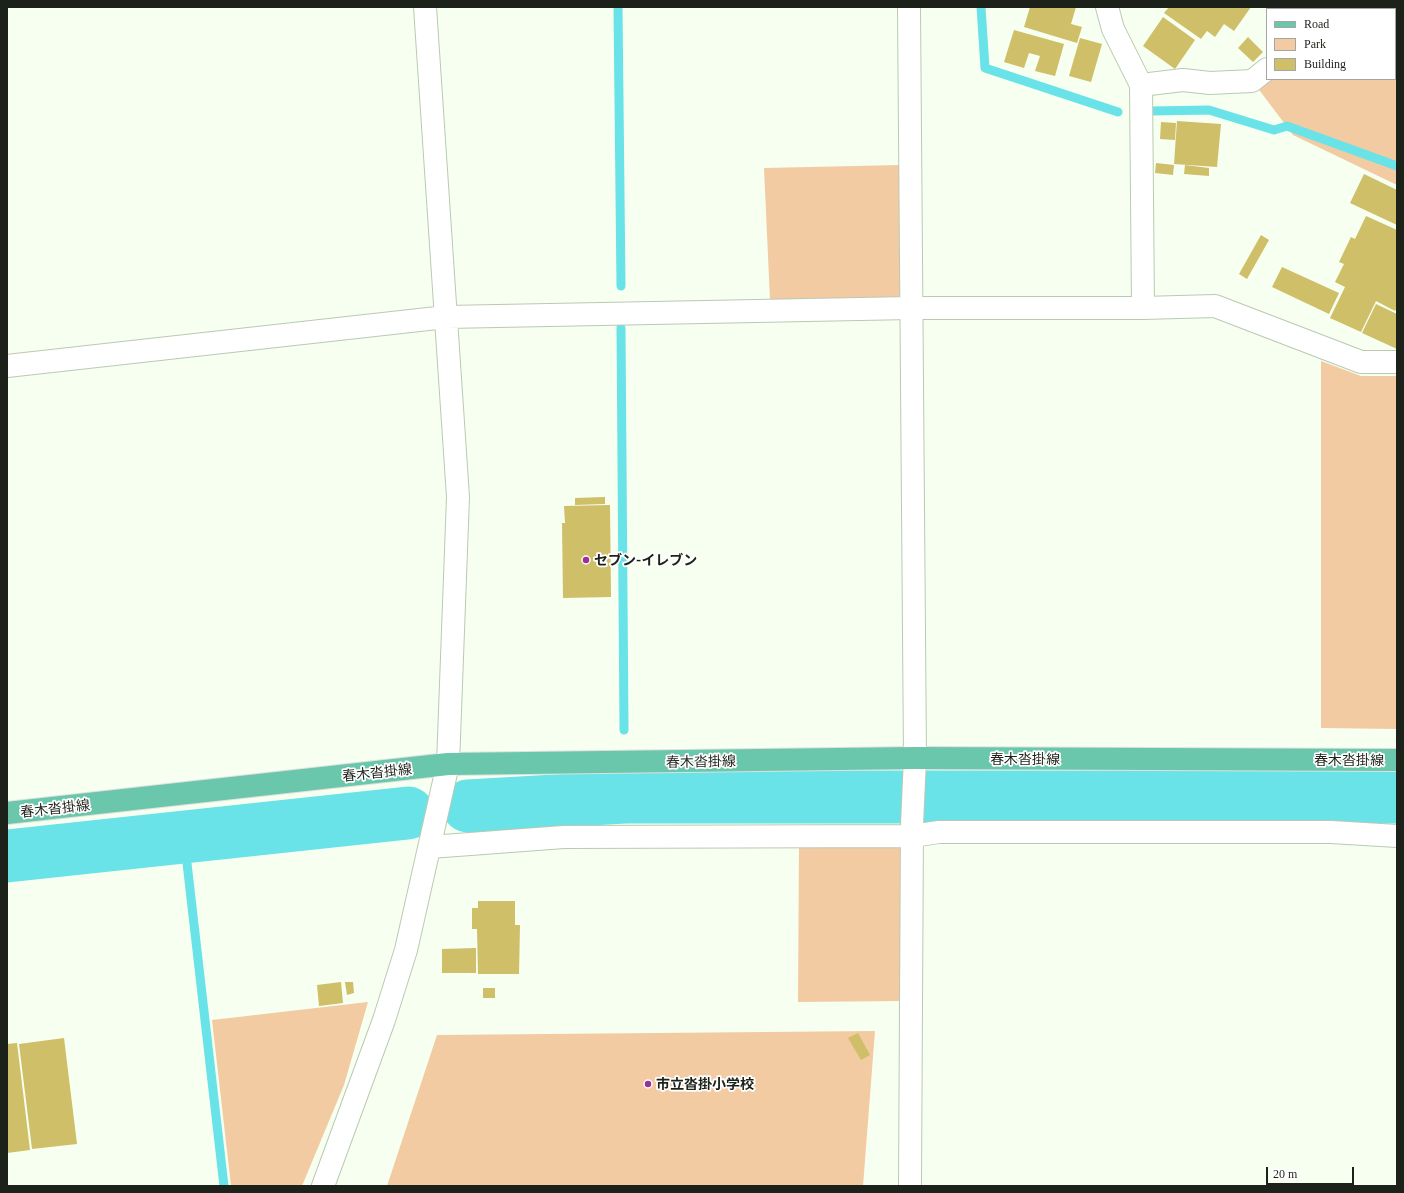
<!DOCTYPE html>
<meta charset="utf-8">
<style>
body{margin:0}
#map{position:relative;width:1404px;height:1193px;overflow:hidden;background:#f6fff0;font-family:Georgia,serif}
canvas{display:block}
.frame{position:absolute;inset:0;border:8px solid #1c2119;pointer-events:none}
.legend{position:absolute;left:1266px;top:8px;width:130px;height:72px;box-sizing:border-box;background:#fff;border:1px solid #a4a6a3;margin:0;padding:5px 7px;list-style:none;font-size:12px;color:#1c2119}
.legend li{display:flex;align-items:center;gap:8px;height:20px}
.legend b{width:20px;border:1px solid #a4a6a3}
.scale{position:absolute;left:1266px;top:1167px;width:88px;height:18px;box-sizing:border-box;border:2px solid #1c2119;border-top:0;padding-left:5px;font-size:12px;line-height:14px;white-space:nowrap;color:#1c2119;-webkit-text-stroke:3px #fff;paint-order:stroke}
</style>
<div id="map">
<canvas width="1404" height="1193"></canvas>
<div class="frame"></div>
<ul class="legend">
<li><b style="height:5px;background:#6bc7ac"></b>Road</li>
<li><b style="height:11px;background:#f2cba3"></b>Park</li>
<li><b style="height:11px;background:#cebf68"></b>Building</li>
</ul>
<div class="scale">20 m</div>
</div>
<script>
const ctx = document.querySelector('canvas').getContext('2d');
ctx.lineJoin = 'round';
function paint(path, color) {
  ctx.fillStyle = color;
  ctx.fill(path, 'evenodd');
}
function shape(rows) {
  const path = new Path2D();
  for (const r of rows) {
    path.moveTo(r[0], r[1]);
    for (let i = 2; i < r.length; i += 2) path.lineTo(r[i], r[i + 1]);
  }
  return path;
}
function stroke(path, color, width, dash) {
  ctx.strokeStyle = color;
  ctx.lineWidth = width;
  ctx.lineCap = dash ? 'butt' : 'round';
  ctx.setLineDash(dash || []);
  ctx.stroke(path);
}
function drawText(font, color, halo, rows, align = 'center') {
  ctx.font = font + ' Georgia,"Noto Sans JP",serif';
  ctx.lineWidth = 3.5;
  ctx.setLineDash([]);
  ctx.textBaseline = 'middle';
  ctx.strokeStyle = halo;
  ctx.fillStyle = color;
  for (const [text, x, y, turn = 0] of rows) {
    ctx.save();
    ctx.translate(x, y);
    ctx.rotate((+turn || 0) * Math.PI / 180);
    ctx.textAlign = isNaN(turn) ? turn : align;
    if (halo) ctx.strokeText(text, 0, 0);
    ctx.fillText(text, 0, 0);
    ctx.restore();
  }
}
paint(shape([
 [1342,7,1397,7,1397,185,1293,135,1257,87,1271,79,1395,79,1395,9,1340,9],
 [900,165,901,294,895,299,770,300,764,168],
 [1321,361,1361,376,1397,376,1397,729,1321,728],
 [799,842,901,842,901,1001,798,1002],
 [368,1002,344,1085,302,1186,231,1186,212,1020],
 [875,1031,863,1186,387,1186,437,1035]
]), '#f2cba3');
stroke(shape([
 [618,7,621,286],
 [981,7,985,68,1118,112],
 [1151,111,1209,110,1274,130,1287,126,1397,166],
 [621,328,624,730],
 [624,781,625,797],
 [184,837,224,1186]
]), '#69e3e7', 9);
stroke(shape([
 [468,806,625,797,1397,797],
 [7,856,408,813]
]), '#69e3e7', 53);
paint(shape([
 [1030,7,1076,7,1071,24,1082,27,1077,43,1024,27],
 [1169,7,1251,7,1234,31,1224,24,1215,37,1207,31,1201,39,1164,13],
 [1163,17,1195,40,1175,69,1143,46],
 [1014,30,1064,44,1055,76,1035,71,1040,56,1029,53,1024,68,1004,62],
 [1248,37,1263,52,1253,62,1238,48],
 [1080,38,1102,44,1091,82,1069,76],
 [1177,121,1221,124,1217,167,1174,164],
 [1161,122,1176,123,1175,140,1160,139],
 [1156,163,1174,165,1173,175,1155,173],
 [1185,165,1209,168,1209,176,1184,174],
 [1364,174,1397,190,1397,225,1350,203],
 [1366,216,1397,230,1397,307,1395,311,1376,301,1361,332,1330,318,1345,287,1335,282,1344,264,1339,262,1351,237,1355,239],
 [1261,235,1269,240,1247,279,1239,274],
 [1282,267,1339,293,1329,314,1272,287],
 [1376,304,1397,314,1397,349,1362,333],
 [605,497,605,504,575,505,575,498],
 [610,505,611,597,563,598,562,523,565,523,564,506],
 [478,901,515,901,515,925,520,925,519,974,478,974,477,929,472,929,472,908,478,908],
 [476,948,476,973,442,973,442,949],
 [341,982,343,1003,319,1006,317,985],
 [345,982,353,982,354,993,347,995],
 [483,988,495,988,495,998,483,998],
 [858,1033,870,1055,861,1060,848,1038],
 [64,1038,77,1144,32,1149,19,1044],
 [17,1043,30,1150,7,1153,7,1044]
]), '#cebf68');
const minor = shape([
 [909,7,915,758,912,825,910,1186],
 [1107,7,1113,29,1141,85,1143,308],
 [1326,9,1327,7],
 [1141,85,1183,80,1210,83,1252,81,1267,69],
 [7,366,446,317,911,308,1143,308,1215,306,1361,362,1397,362],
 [430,847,564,837,912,836,939,832,1331,832,1397,836],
 [323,1186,384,1020,406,950,448,764,458,497,425,7]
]);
const major = shape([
 [7,813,448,764,915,758,1397,760]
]);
stroke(minor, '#bbc9b2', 24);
stroke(major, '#dfe0df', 24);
stroke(minor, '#fff', 22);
stroke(major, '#6bc7ac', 22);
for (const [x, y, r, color] of [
 [586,560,4,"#983297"],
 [648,1084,4,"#983297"]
]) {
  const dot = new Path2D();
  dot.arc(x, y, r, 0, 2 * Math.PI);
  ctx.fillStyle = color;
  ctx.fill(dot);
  stroke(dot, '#fff', 1.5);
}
drawText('bold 14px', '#1c2119', '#fff', [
 ["セブン-イレブン",594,560],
 ["市立沓掛小学校",656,1084]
], 'left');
drawText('14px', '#1c2119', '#fff', [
 ["春木沓掛線",1025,759],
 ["春木沓掛線",1349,760],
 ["春木沓掛線",701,761,-1],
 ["春木沓掛線",377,772,-6],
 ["春木沓掛線",55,808,-6]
]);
</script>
